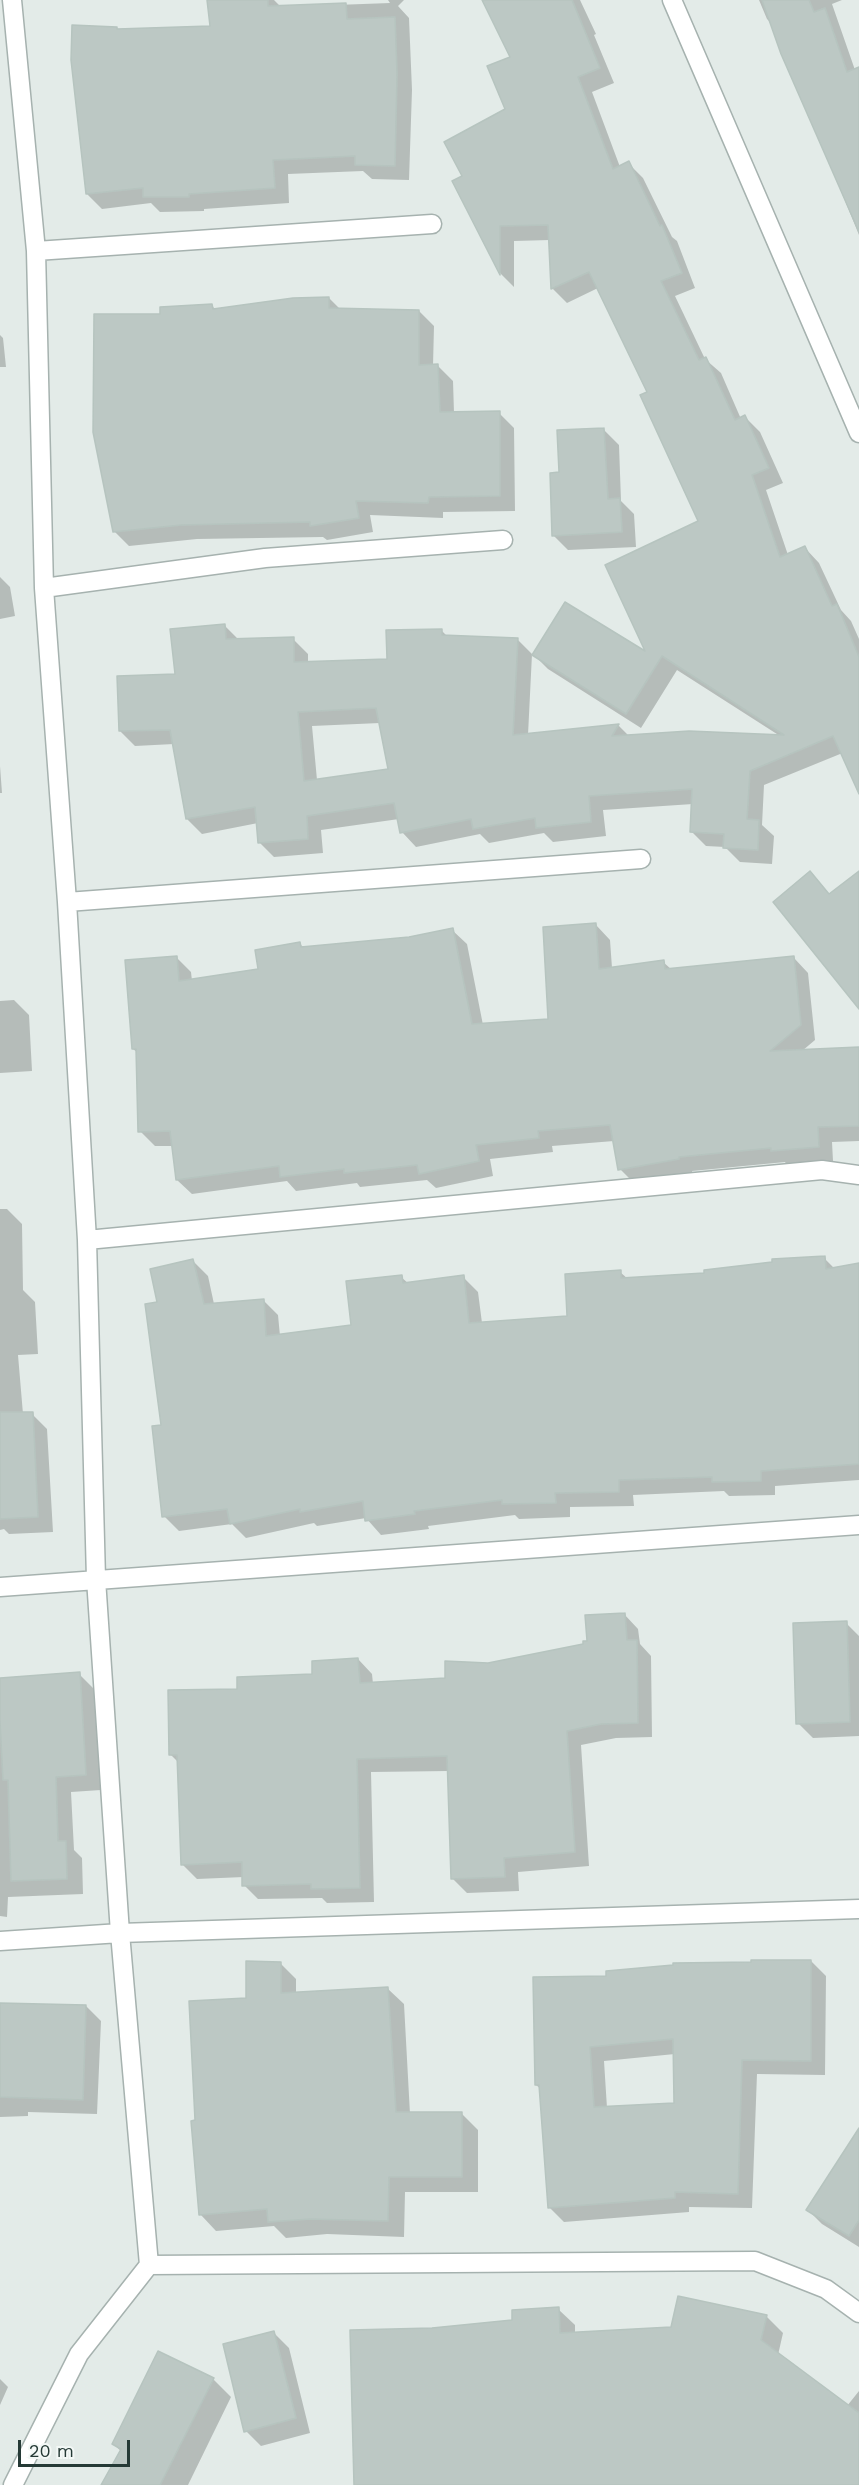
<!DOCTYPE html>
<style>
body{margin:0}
#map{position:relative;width:859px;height:2485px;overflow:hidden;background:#e3ebe8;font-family:"Work Sans",sans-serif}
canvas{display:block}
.scale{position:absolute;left:18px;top:2440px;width:112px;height:27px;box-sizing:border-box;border:3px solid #253a36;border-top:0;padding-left:8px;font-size:18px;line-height:21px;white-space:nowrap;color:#253a36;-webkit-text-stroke:4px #f3f8f6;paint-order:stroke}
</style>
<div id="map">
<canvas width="859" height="2485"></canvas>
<div class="scale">20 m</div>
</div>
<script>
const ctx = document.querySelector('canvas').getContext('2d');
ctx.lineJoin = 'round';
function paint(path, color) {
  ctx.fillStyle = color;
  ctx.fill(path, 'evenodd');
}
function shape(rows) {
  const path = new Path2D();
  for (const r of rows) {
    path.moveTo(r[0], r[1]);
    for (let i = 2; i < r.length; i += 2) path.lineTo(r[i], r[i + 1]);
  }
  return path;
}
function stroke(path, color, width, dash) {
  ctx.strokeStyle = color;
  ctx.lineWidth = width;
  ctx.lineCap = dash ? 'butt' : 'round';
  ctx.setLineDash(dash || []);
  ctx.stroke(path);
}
paint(shape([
 [209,0,274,0,281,7,390,3,388,0,404,0,398,6,409,18,412,90,409,180,372,179,363,171,288,174,289,203,204,209,204,211,160,212,151,203,102,209,87,194,116,28,118,30,212,28],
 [484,0,580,0,596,34,594,35,614,83,592,92,620,167,628,163,643,178,672,237,677,241,695,288,675,296,705,359,721,373,741,419,745,417,760,432,783,483,766,490,788,555,805,548,819,563,841,610,851,621,859,639,859,760,845,752,764,785,762,825,774,836,772,864,740,862,725,847,706,846,691,831,693,804,603,810,606,836,553,842,544,833,489,843,480,834,416,847,402,832,399,819,321,830,323,853,274,857,259,842,258,823,202,834,187,819,174,744,135,746,120,731,224,625,239,640,293,639,308,654,308,663,388,660,441,630,448,637,517,639,532,654,528,735,619,726,629,736,780,736,677,670,641,728,548,669,533,654,648,655,700,521,649,393,598,288,567,303,552,288,550,240,514,241,514,287,501,274,454,182,464,176,507,109,512,58],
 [380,723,390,770,317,780,312,726],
 [759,0,842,0,832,4,855,70,859,68,859,235,773,25,767,19],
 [329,298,341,310,419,311,434,326,433,366,438,366,453,381,454,413,499,413,514,428,515,511,443,512,443,518,370,515,373,532,327,540,323,537,197,539,129,546,114,531,162,316,212,306,216,310],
 [0,335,3,338,6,367,0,367],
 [604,430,619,445,621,501,634,514,636,547,568,550,553,535,560,474],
 [0,577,10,587,15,616,0,619],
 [0,766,2,793,0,793],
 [596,925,610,940,612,968,663,962,671,969,794,958,808,973,815,1040,802,1051,859,1049,859,1141,832,1142,833,1161,787,1165,785,1162,692,1171,693,1174,635,1184,620,1169,614,1141,552,1146,553,1152,490,1159,493,1176,436,1188,427,1180,360,1187,357,1183,296,1191,287,1181,192,1194,177,1180,173,1146,155,1146,140,1131,138,1053,133,1049,176,957,191,972,192,981,260,970,300,944,304,948,409,939,452,930,467,944,483,1025,550,1021],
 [14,1000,29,1015,32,1071,0,1073,0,1001],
 [0,1209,7,1209,22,1224,23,1290,35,1302,38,1354,18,1355,23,1414,32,1414,47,1429,53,1532,9,1534,4,1529,0,1530],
 [824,1258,835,1269,859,1265,859,1480,775,1486,775,1495,729,1496,724,1491,633,1495,634,1506,570,1507,570,1517,519,1519,515,1515,428,1526,429,1529,381,1535,366,1518,317,1526,314,1523,246,1538,232,1524,179,1531,164,1516,159,1303,193,1261,208,1276,214,1304,263,1300,278,1315,280,1336,352,1326,401,1277,409,1284,463,1277,478,1292,482,1323,569,1317,620,1272,628,1279,706,1274],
 [624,1614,638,1629,640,1644,651,1656,652,1737,616,1738,581,1745,589,1866,518,1872,519,1891,467,1893,453,1879,449,1771,371,1772,374,1902,327,1903,322,1898,258,1899,244,1885,244,1877,197,1879,183,1865,179,1763,171,1755,239,1691,314,1675,358,1659,372,1674,373,1684,446,1679,488,1664,585,1645],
 [846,1623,859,1636,859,1736,813,1738,798,1723],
 [79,1674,95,1690,101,1790,71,1792,74,1850,82,1858,83,1894,8,1897,7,1917,0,1916,0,1679],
 [811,1961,826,1976,825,2075,757,2074,752,2208,689,2207,689,2212,564,2222,549,2207,541,2089,536,2085,608,1977],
 [675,2054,675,2104,607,2108,604,2061],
 [280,1963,296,1979,296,1994,388,1989,404,2004,410,2114,462,2114,478,2130,478,2192,405,2192,404,2237,327,2234,286,2238,274,2226,216,2231,201,2215,196,2122,247,2000],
 [0,2005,86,2006,101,2021,97,2114,28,2112,28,2116,0,2117],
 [859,2131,859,2247,822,2224,808,2210],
 [558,2309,575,2325,575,2333,672,2328,766,2316,783,2333,778,2355,847,2406,859,2391,859,2485,389,2485,432,2329,514,2321],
 [274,2333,289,2348,310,2433,261,2446,246,2431],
 [0,2379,8,2387,0,2405],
 [213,2379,231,2397,188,2485,103,2485,122,2452,113,2444]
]), '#0003');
const building = shape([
 [207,0,268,0,268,6,346,3,347,19,395,17,397,74,395,166,355,165,355,156,273,160,275,188,189,194,189,197,143,197,143,188,86,194,71,60,72,25,117,27,117,29,210,26,207,0],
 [482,0,572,0,600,68,578,77,613,169,629,161,660,226,662,225,682,273,661,281,699,360,706,357,735,420,745,415,769,468,752,475,780,557,805,546,832,606,837,604,859,657,859,794,833,736,750,771,747,819,759,820,758,850,723,848,724,834,690,832,692,789,589,796,591,822,536,828,535,818,473,829,471,819,400,833,394,803,307,816,308,839,258,843,255,807,186,819,170,730,119,731,117,676,175,674,170,629,225,624,226,639,294,637,294,662,387,659,386,630,442,629,442,635,518,638,513,735,619,724,612,736,689,731,784,735,662,656,626,714,532,655,565,602,645,651,605,565,698,521,640,395,647,392,589,272,551,289,548,225,500,226,500,275,452,181,462,176,444,142,505,109,487,66,510,57,482,0],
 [376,708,388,769,304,781,298,712,376,708],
 [762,0,809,0,814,12,825,8,847,72,859,67,859,232,781,54,762,0],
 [329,297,329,308,419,310,419,365,438,364,440,412,500,411,500,496,429,497,428,503,356,501,359,518,310,526,310,522,181,525,113,532,93,432,94,314,160,314,160,307,212,304,213,309,293,298,329,297],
 [604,428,608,499,620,498,622,532,552,536,550,473,559,472,557,430,604,428],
 [810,871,829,894,859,871,859,1009,773,902,810,871],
 [596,923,599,969,664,960,665,969,794,956,801,1025,770,1051,859,1047,859,1126,818,1127,819,1147,771,1151,771,1148,679,1157,679,1159,618,1170,610,1125,538,1131,539,1138,476,1145,479,1161,419,1174,417,1165,344,1173,344,1169,280,1177,279,1166,176,1180,170,1131,138,1132,136,1049,132,1049,125,960,177,956,179,981,258,969,255,950,300,942,301,947,409,937,453,928,472,1024,548,1019,543,927,596,923],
 [825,1256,826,1269,859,1263,859,1464,761,1471,761,1481,712,1482,712,1477,619,1480,619,1492,555,1493,556,1503,502,1504,502,1500,414,1511,415,1514,365,1521,363,1501,300,1512,300,1509,230,1524,227,1509,162,1517,152,1426,161,1425,145,1304,157,1302,150,1269,193,1259,204,1304,264,1299,266,1336,351,1325,346,1281,402,1275,403,1283,464,1275,469,1323,567,1316,565,1274,621,1270,621,1278,704,1273,704,1270,772,1262,772,1259,825,1256],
 [0,1412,33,1412,38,1517,0,1519,0,1412],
 [625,1613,627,1640,637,1640,638,1723,601,1724,567,1731,575,1852,504,1858,505,1877,451,1879,447,1756,357,1759,360,1888,311,1889,311,1884,242,1886,242,1862,181,1865,177,1755,169,1755,168,1690,237,1689,237,1677,312,1674,312,1661,358,1658,360,1683,445,1678,445,1661,488,1663,583,1644,583,1641,587,1641,585,1615,625,1613],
 [847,1621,850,1722,796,1724,793,1623,847,1621],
 [80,1672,86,1775,56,1777,58,1841,66,1841,67,1879,11,1881,8,1780,3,1780,0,1721,0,1678,80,1672],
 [751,1960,811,1960,811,2061,742,2060,738,2194,675,2192,675,2198,548,2208,539,2085,535,2085,533,1977,606,1976,606,1971,673,1965,673,1963,751,1962,751,1960],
 [673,2039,674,2103,594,2107,590,2047,673,2039],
 [246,1961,281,1962,281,1993,388,1987,396,2112,462,2112,462,2177,389,2177,388,2221,310,2219,268,2222,267,2209,199,2215,191,2121,195,2120,189,2001,246,1998,246,1961],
 [0,2003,86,2005,83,2100,0,2097,0,2003],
 [859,2128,859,2220,849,2236,806,2210,859,2128],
 [678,2296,767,2315,761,2340,859,2413,859,2485,354,2485,350,2330,432,2328,512,2320,512,2310,559,2307,560,2333,671,2327,678,2296],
 [274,2331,296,2418,244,2432,223,2344,274,2331],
 [158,2351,214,2378,160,2485,101,2485,121,2449,112,2444,158,2351]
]);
paint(building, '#bcc8c4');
stroke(building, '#b6c4bf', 1.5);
const street = shape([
 [12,0,36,251,44,588,67,902,87,1240],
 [672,0,859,433],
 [36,251,432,224],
 [44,588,265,558,503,540],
 [67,902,641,859],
 [859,1175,822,1170,87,1240,96,1579,120,1933,149,2265,755,2261,826,2289,859,2313],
 [0,1587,859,1525],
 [0,1941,120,1933,859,1909],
 [13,2485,79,2354,149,2265]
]);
stroke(street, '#a6b2af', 21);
stroke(street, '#fff', 18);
</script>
